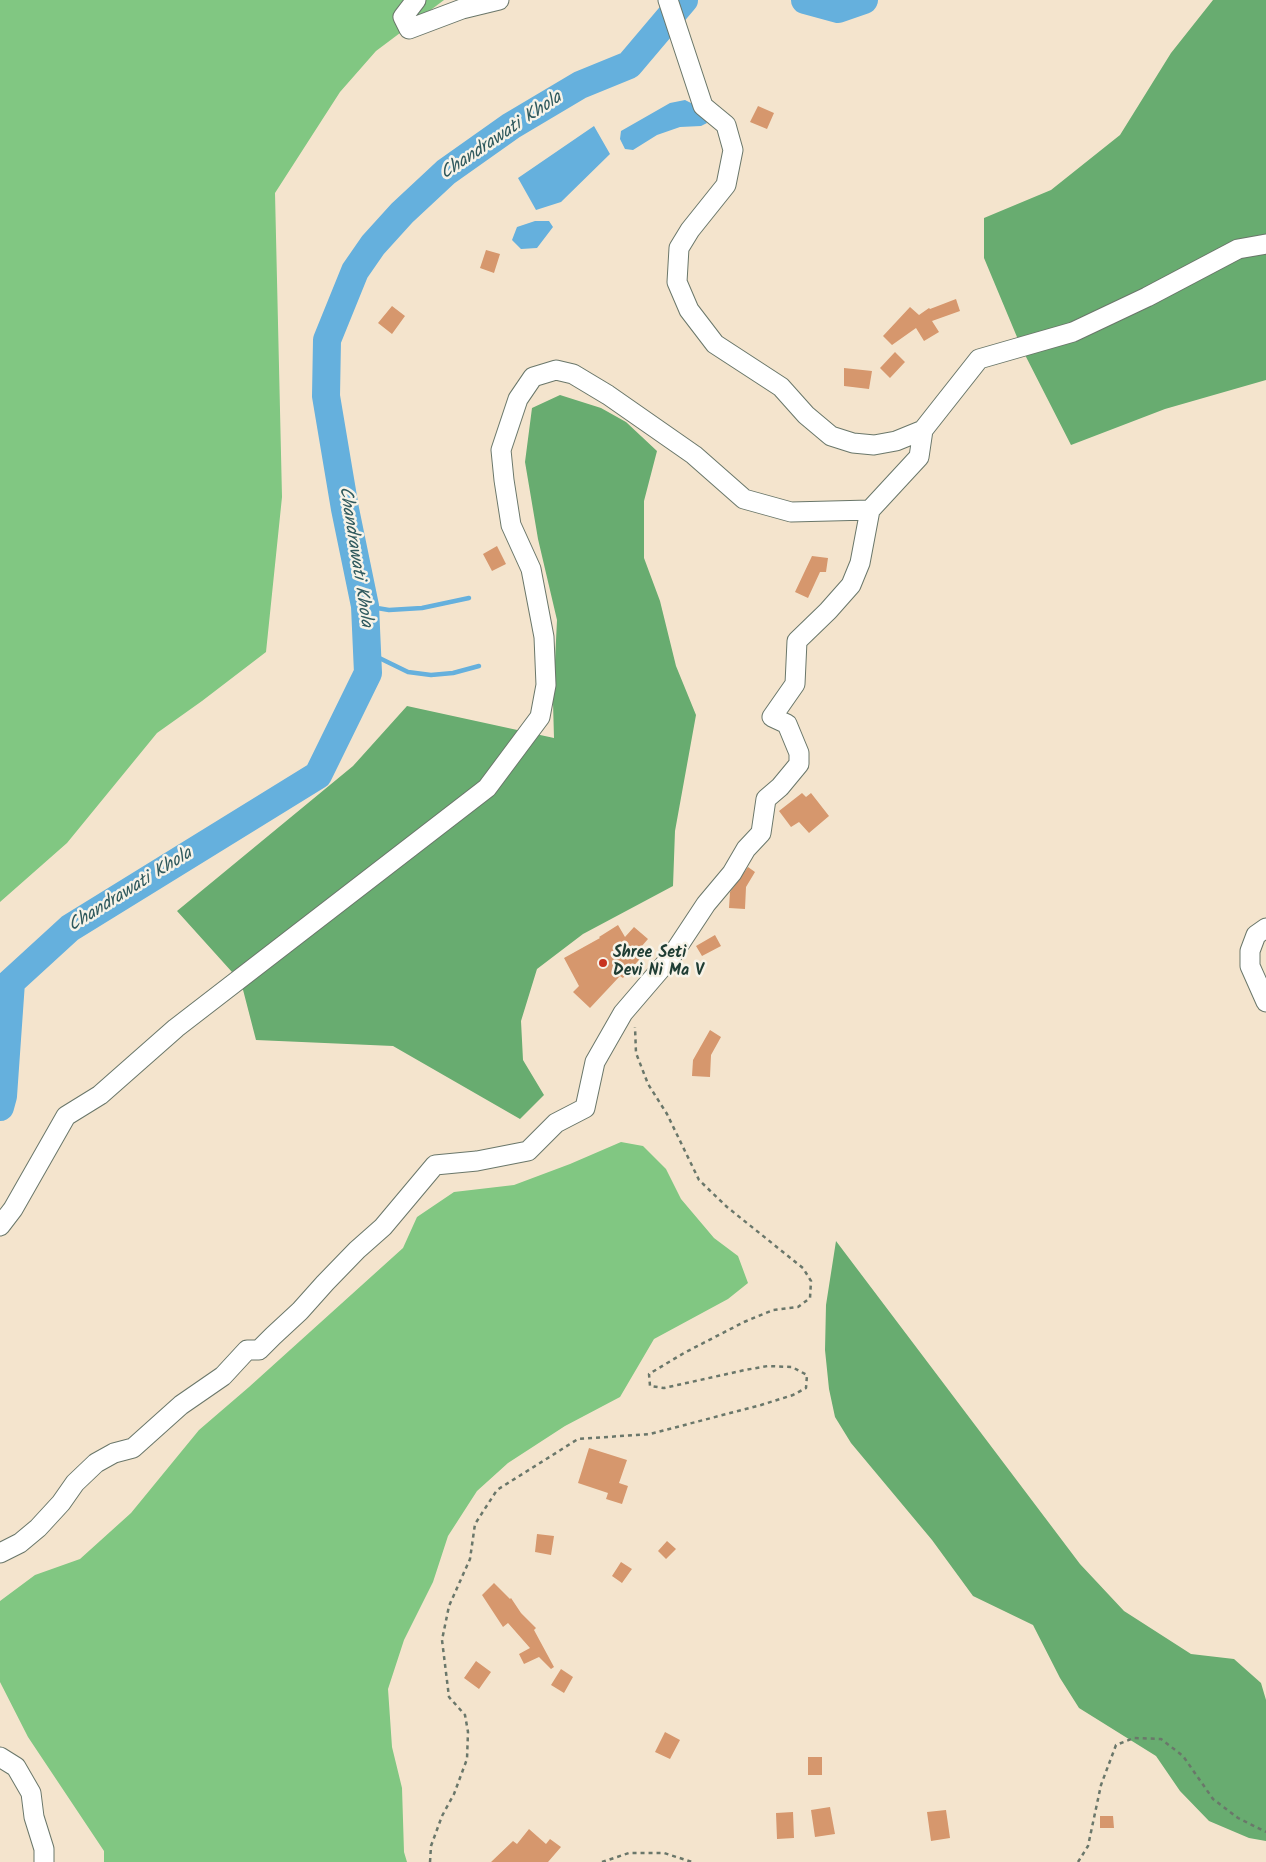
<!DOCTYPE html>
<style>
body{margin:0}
canvas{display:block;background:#f4e4cd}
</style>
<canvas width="1266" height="1862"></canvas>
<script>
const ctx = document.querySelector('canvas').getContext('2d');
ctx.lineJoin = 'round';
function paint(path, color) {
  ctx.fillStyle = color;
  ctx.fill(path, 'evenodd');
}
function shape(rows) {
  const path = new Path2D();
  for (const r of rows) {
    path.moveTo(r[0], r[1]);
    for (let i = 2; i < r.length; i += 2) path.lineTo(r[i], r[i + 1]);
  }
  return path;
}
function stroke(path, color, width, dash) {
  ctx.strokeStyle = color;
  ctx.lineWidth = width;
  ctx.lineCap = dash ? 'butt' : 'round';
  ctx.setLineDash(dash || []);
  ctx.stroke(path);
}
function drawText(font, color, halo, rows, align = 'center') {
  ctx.font = font + ' Kalam,sans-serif';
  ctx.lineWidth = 5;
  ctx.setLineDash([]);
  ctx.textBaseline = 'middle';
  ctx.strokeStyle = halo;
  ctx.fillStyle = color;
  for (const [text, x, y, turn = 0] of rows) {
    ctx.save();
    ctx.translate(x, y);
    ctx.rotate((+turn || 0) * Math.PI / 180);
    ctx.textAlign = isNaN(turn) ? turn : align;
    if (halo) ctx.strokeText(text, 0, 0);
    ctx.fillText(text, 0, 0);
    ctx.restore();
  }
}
paint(shape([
 [0,0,444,0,376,51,340,92,275,193,282,497,266,652,202,701,157,733,67,843,0,902],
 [621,1142,643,1146,666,1169,681,1199,714,1238,738,1256,748,1283,728,1299,654,1339,620,1397,565,1426,508,1463,477,1491,448,1536,433,1582,404,1640,388,1689,392,1747,402,1788,404,1852,407,1862,104,1862,104,1851,28,1737,0,1682,0,1601,35,1575,80,1559,131,1513,199,1430,249,1387,403,1248,417,1217,454,1192,514,1185,570,1164]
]), '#81c782');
paint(shape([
 [1213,0,1266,0,1266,380,1165,409,1071,445,1022,349,984,258,984,218,1051,190,1120,135,1171,53],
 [560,395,601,408,626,422,657,451,644,501,644,558,660,601,676,666,696,715,675,831,673,886,583,934,537,969,521,1021,523,1060,544,1095,520,1119,393,1046,256,1040,241,982,177,911,353,766,407,706,554,738,553,702,557,620,538,539,525,462,532,408],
 [836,1241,1080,1564,1124,1611,1191,1654,1234,1659,1261,1683,1266,1700,1266,1841,1249,1838,1209,1821,1180,1791,1156,1756,1079,1708,1060,1678,1033,1625,973,1596,932,1540,851,1443,835,1417,829,1389,825,1350,826,1305]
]), '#68ac70');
paint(shape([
 [685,100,697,106,707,123,701,126,680,127,657,135,633,150,625,149,620,139,621,131,670,103],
 [594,126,610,154,561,202,536,210,518,178],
 [535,221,549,221,553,227,537,248,521,249,512,240,517,227]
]), '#65b0dd');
stroke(shape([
 [365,606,389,610,422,608,469,598],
 [367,652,408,672,431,675,453,673,479,666]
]), '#65b0dd', 4.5);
stroke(shape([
 [805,0,838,9,864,0],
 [0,1107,3,1096,11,982,70,928,318,775,368,673,365,606,345,509,326,396,327,340,355,271,373,245,402,213,446,172,511,126,580,85,629,65,684,0]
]), '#65b0dd', 28);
paint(shape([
 [758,106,774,113,767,129,750,122],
 [486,250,500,254,494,273,480,268],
 [956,299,960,311,932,321,939,332,924,341,916,328,892,345,883,336,910,307,919,315,929,308,930,309],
 [392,306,405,316,392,334,378,323],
 [895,352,905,362,890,378,880,368],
 [844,368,872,371,869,389,844,386],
 [497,546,506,564,492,571,483,554],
 [812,556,828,558,826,572,820,572,808,598,795,592],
 [802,793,806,797,811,793,829,816,809,833,799,822,791,827,779,811],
 [748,867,755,872,746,887,745,909,729,908,730,892],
 [618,925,625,937,634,927,648,939,641,947,646,952,623,978,620,976,590,1008,573,992,579,986,564,958,600,938,599,937],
 [715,935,721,946,702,956,696,946],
 [710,1030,721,1037,711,1055,710,1077,692,1076,693,1060],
 [589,1448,627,1460,619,1483,628,1486,622,1504,606,1499,608,1493,578,1483],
 [537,1534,554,1536,551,1555,535,1552],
 [667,1541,676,1549,666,1559,658,1551],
 [621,1562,632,1569,622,1583,612,1576],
 [494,1583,510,1599,511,1598,521,1613,536,1628,534,1630,554,1667,551,1669,539,1657,524,1664,519,1654,530,1648,508,1623,503,1627,482,1595],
 [476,1661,491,1672,479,1689,464,1678],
 [561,1669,573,1677,564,1693,551,1685],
 [665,1732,680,1740,670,1759,655,1752],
 [808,1757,822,1757,822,1775,808,1775],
 [830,1807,835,1834,815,1837,811,1810],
 [946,1810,950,1838,931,1841,927,1812],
 [793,1812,794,1838,777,1839,776,1813],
 [1100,1816,1113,1816,1114,1828,1100,1828],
 [529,1829,546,1844,550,1839,561,1847,548,1862,491,1862,513,1841,517,1844]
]), '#d6976d');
const street = shape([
 [416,0,403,17,409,29,462,9,499,0],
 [668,0,703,106,726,125,733,150,726,185,690,230,679,248,677,282,689,310,715,344,781,387,806,415,831,436,853,443,874,445,896,441,923,430],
 [1266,928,1256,935,1250,951,1250,966,1266,1002],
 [0,1226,13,1209,66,1116,100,1095,176,1028,487,788,540,717,546,685,544,637,531,569,511,525,504,480,501,450,518,399,533,377,556,370,573,374,608,395,694,455,744,499,791,512,870,510,919,457,923,430,979,359,1073,332,1147,297,1238,249,1266,244],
 [0,1553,20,1543,38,1528,61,1503,75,1483,96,1463,114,1453,133,1448,181,1405,223,1376,247,1350,259,1350,273,1336,300,1311,325,1283,357,1250,383,1227,435,1165,477,1161,528,1151,556,1123,585,1108,595,1062,623,1013,671,957,706,904,732,873,746,849,761,833,766,799,780,787,799,764,799,753,787,724,772,717,795,684,797,641,828,611,851,585,860,563,870,510],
 [0,1757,16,1767,31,1793,34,1817,44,1849,44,1862]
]);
stroke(street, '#6a776a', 21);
stroke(shape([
 [430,1862,431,1846,442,1816,454,1794,467,1759,468,1732,465,1715,449,1697,442,1640,449,1606,470,1559,475,1524,497,1490,578,1439,650,1434,761,1405,793,1395,806,1388,807,1375,792,1367,768,1366,745,1370,664,1388,650,1386,649,1374,684,1353,744,1322,773,1310,798,1307,810,1298,811,1281,803,1268,727,1207,699,1180,667,1114,648,1084,636,1053,635,1027],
 [602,1862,629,1853,664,1853,692,1862],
 [1078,1862,1088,1846,1101,1785,1116,1745,1134,1738,1161,1739,1183,1756,1213,1799,1238,1818,1266,1832]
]), '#6a776a', 2.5, [4, 4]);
stroke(street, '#fff', 19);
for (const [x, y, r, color] of [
 [603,963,5,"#c8321e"]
]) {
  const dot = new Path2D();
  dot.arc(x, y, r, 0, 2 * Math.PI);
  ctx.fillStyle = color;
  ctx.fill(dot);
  stroke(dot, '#f7f3e8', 2);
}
drawText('bold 16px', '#1f3d34', '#f7f3e8', [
 ["Shree Seti",613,954],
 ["Devi Ni Ma V",613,972]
], 'left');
drawText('italic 18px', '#305a5e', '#f7f3e8', [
 ["Chandrawati Khola",502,137,-34],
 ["Chandrawati Khola",354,557,81],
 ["Chandrawati Khola",131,891,-32]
]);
</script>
